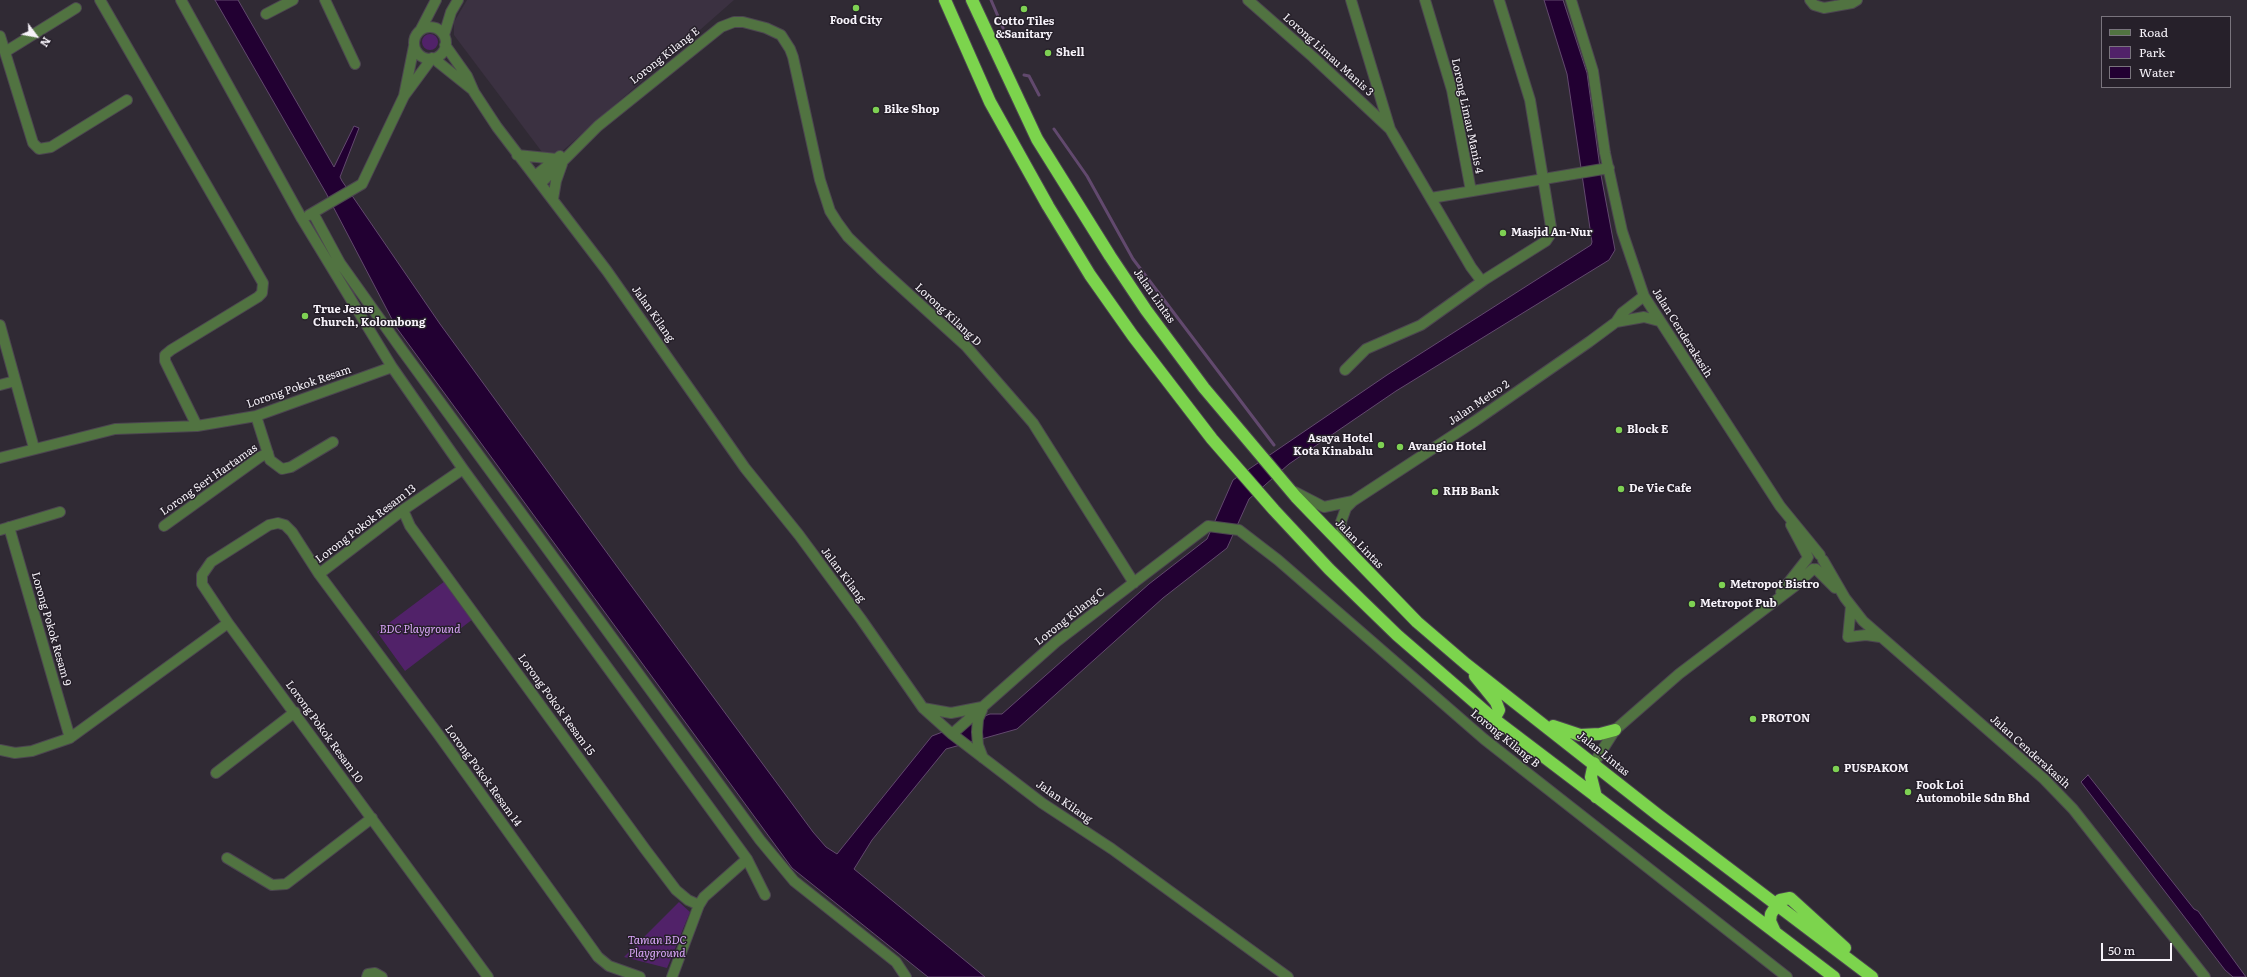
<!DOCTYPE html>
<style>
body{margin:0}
#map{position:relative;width:2247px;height:977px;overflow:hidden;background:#302a34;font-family:Literata,serif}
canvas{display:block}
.legend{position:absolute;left:2101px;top:16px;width:130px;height:72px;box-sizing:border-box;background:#26202a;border:1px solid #79747d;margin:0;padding:5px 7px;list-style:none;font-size:12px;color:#f6f2f9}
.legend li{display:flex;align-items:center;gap:8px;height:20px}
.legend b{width:20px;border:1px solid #79747d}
.north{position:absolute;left:16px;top:16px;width:40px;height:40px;-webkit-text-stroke:3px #26202a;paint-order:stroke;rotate:122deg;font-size:11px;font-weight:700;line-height:16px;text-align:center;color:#f6f2f9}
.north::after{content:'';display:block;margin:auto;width:14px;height:18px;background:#f6f2f9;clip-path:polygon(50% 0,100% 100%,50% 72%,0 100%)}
.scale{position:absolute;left:2101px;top:943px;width:71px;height:18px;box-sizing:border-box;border:2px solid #f6f2f9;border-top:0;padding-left:5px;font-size:12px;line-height:14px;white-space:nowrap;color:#f6f2f9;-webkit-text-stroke:3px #26202a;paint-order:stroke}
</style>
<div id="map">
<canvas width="2247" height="977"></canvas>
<ul class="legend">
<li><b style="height:5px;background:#517341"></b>Road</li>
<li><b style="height:11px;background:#512269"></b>Park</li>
<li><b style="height:11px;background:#220032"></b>Water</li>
</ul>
<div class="north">N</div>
<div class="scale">50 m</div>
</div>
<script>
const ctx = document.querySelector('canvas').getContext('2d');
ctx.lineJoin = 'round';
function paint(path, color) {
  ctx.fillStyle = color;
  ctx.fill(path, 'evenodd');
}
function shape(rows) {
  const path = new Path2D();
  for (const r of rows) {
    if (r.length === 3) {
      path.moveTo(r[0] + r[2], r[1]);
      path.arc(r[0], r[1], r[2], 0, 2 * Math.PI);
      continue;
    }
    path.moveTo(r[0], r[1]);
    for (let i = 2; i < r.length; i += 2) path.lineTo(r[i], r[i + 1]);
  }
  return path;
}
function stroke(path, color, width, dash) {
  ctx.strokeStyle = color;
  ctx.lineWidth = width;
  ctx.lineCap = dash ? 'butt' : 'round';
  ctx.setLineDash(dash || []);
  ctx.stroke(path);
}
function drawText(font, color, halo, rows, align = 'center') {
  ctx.font = font + ' Literata,serif';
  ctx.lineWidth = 3;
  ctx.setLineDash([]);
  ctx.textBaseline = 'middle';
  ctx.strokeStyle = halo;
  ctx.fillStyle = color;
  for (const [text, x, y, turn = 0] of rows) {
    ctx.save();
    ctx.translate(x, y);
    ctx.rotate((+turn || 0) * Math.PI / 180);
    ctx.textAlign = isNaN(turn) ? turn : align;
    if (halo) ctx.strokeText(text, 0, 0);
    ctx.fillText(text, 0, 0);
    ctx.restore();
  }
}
paint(shape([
 [467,0,734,0,559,154,542,152,454,35,454,22]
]), '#3b3141');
paint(shape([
 [430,42,8],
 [445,581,473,619,405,671,377,632],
 [679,902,690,912,667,968,624,957]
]), '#512269');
const water = shape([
 [215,0,238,0,334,167,354,126,359,128,340,177,342,181,440,324,621,572,813,832,826,847,837,854,932,736,990,714,1002,714,1149,584,1207,539,1233,480,1387,375,1591,245,1592,242,1567,74,1544,0,1563,0,1587,73,1601,175,1615,250,1609,260,1396,391,1289,464,1249,499,1227,548,1163,598,1017,729,946,749,872,840,854,869,985,977,928,977,792,868,396,327,326,193,215,0],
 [2088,775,2194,909,2198,911,2246,977,2233,977,2225,970,2081,782,2088,775]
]);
paint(water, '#220032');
stroke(water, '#62496e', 1);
stroke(shape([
 [991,0,1003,28],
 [1024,75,1029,76,1039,95],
 [1054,129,1087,176,1133,259,1274,445]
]), '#62496e', 3);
const minor = shape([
 [100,0,263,283,262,293,258,297,171,350,165,355,165,361,197,426],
 [181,0,302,219,392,367,463,469,747,859,704,897,699,905,672,977],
 [325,0,355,64],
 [1248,0,1313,57,1390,129],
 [1351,0,1390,129,1471,267,1480,279,1484,280,1546,241,1550,235,1551,227,1530,100,1499,0],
 [1425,0,1452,90,1471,191],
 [1571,0,1593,71,1605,153,1622,231,1644,296,1780,506,1820,555],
 [1810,0,1814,5,1824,8,1852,3,1857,0],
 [266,14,293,0],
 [430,43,16],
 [421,29,436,0],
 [444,35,451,12,458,0],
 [0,36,33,143,39,149,51,147,127,100],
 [445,45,467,76,474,92,497,127,607,271,745,468,799,535,861,619,923,708,952,734,1042,803,1112,849,1288,977],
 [5,52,76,8],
 [435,58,438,62,473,90],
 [404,96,414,46],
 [517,155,557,159],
 [535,176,560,156],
 [541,183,598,126,721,27,734,22,743,22,766,28,781,35,790,49,793,57,820,180,830,211,837,222,848,237,880,268,966,346,1033,423,1134,583],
 [1431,198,1609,168],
 [553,199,556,181,562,164],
 [313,213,340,263,402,350,760,840,794,881,896,962,906,977],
 [309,215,362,184,404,96,432,58],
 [1616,322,1644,317,1659,321],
 [0,325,34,448],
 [1345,370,1366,349,1421,325,1484,280],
 [0,385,15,381],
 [256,416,270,460,282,469,291,467,333,442],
 [0,458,115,429,197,426,256,416,392,367],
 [463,469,403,510,319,574,292,532,285,525,278,523,269,525,211,562,202,575,202,584,228,623,488,977],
 [1295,492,1324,507,1353,501],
 [403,510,410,526,645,849,676,890,688,900,699,905],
 [1791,525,1808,557],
 [164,526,260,457,268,453],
 [9,527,70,738],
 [0,530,60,512],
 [1351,551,1342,532,1341,522,1346,508,1353,501,1475,421,1589,342,1616,322,1622,313,1644,296],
 [1823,560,1845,598,1863,621,2044,779,2073,809,2205,977],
 [1816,569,1835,588],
 [319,574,438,734,598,957,609,966,640,977],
 [1781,592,1807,559],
 [1851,606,1848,637,1866,635,1880,637],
 [923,708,951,713,982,707],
 [982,710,978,719,977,732,978,745,983,758],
 [952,734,1056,642,1208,526,1239,530,1278,560,1484,739,1787,977],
 [0,750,15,753,32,751,70,738,228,623],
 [1594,763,1615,730,1679,674,1795,586,1813,569],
 [216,773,295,712],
 [227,858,272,885,286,884,372,818],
 [747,859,765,895],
 [367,977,368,974,375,973,382,977]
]);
const highway = shape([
 [945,0,990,102,1048,206,1090,275,1133,336,1212,439,1274,510,1329,569,1397,635,1494,719,1834,977],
 [972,0,1037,139,1110,256,1146,310,1204,388,1296,497,1417,622,1466,664,1658,815,1872,977],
 [1475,676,1496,702,1499,710,1494,719],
 [1553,726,1580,735,1600,734,1615,730],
 [1594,763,1591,777,1596,797],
 [1775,932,1770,921,1771,914,1780,900,1790,898,1845,948]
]);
stroke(minor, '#4c4650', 12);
stroke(highway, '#4c4650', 14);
stroke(minor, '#517341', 10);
stroke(highway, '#7cd44d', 12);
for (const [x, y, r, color] of [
 [856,8,4,"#7ed153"],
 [1024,9,4,"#7ed153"],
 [1048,53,4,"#7ed153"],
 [876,110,4,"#7ed153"],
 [1503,233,4,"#7ed153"],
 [305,316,4,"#7ed153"],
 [1619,430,4,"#7ed153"],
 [1381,445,4,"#7ed153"],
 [1400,447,4,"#7ed153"],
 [1621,489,4,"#7ed153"],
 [1435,492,4,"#7ed153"],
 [1722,585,4,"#7ed153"],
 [1692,604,4,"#7ed153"],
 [1753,719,4,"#7ed153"],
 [1836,769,4,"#7ed153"],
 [1908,792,4,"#7ed153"]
]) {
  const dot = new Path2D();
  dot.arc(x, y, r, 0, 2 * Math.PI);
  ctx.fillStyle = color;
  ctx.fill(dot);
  stroke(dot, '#26202a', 1.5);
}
drawText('bold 11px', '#f6f2f9', '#26202a', [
 ["Food City",856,21,"center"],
 ["Cotto Tiles",1024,22,"center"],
 ["&Sanitary",1024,35,"center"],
 ["Shell",1056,53],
 ["Bike Shop",884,110],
 ["Masjid An-Nur",1511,233],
 ["True Jesus",313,310],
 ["Church, Kolombong",313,323],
 ["Block E",1627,430],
 ["Asaya Hotel",1373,439,"right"],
 ["Kota Kinabalu",1373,452,"right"],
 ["Avangio Hotel",1408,447],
 ["De Vie Cafe",1629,489],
 ["RHB Bank",1443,492],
 ["Metropot Bistro",1730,585],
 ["Metropot Pub",1700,604],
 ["PROTON",1761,719],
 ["PUSPAKOM",1844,769],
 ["Fook Loi",1916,786],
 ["Automobile Sdn Bhd",1916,799]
], 'left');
drawText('11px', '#f6f2f9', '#26202a', [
 ["Lorong Limau Manis 3",1328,55,42],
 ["Lorong Kilang E",665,56,-38],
 ["Lorong Limau Manis 4",1467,116,78],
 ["Jalan Lintas",1154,296,55],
 ["Jalan Kilang",653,314,55],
 ["Lorong Kilang D",948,315,43],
 ["Jalan Cenderakasih",1682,333,58],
 ["Lorong Pokok Resam",299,387,-19],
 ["Jalan Metro 2",1479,403,-34],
 ["Lorong Seri Hartamas",209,480,-35],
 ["Lorong Pokok Resam 13",366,524,-37],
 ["Jalan Lintas",1359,544,46],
 ["Jalan Kilang",843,575,53],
 ["Lorong Kilang C",1070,617,-38],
 ["Lorong Pokok Resam 9",51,629,74],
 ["Lorong Pokok Resam 15",556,705,54],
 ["Lorong Pokok Resam 10",324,732,54],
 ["Lorong Kilang B",1505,739,39],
 ["Jalan Cenderakasih",2030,752,42],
 ["Jalan Lintas",1603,754,39],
 ["Lorong Pokok Resam 14",483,776,54],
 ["Jalan Kilang",1064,802,35]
]);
drawText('italic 11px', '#daa6f9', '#26202a', [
 ["BDC Playground",420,630],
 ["Taman BDC",657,941],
 ["Playground",657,954]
]);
</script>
